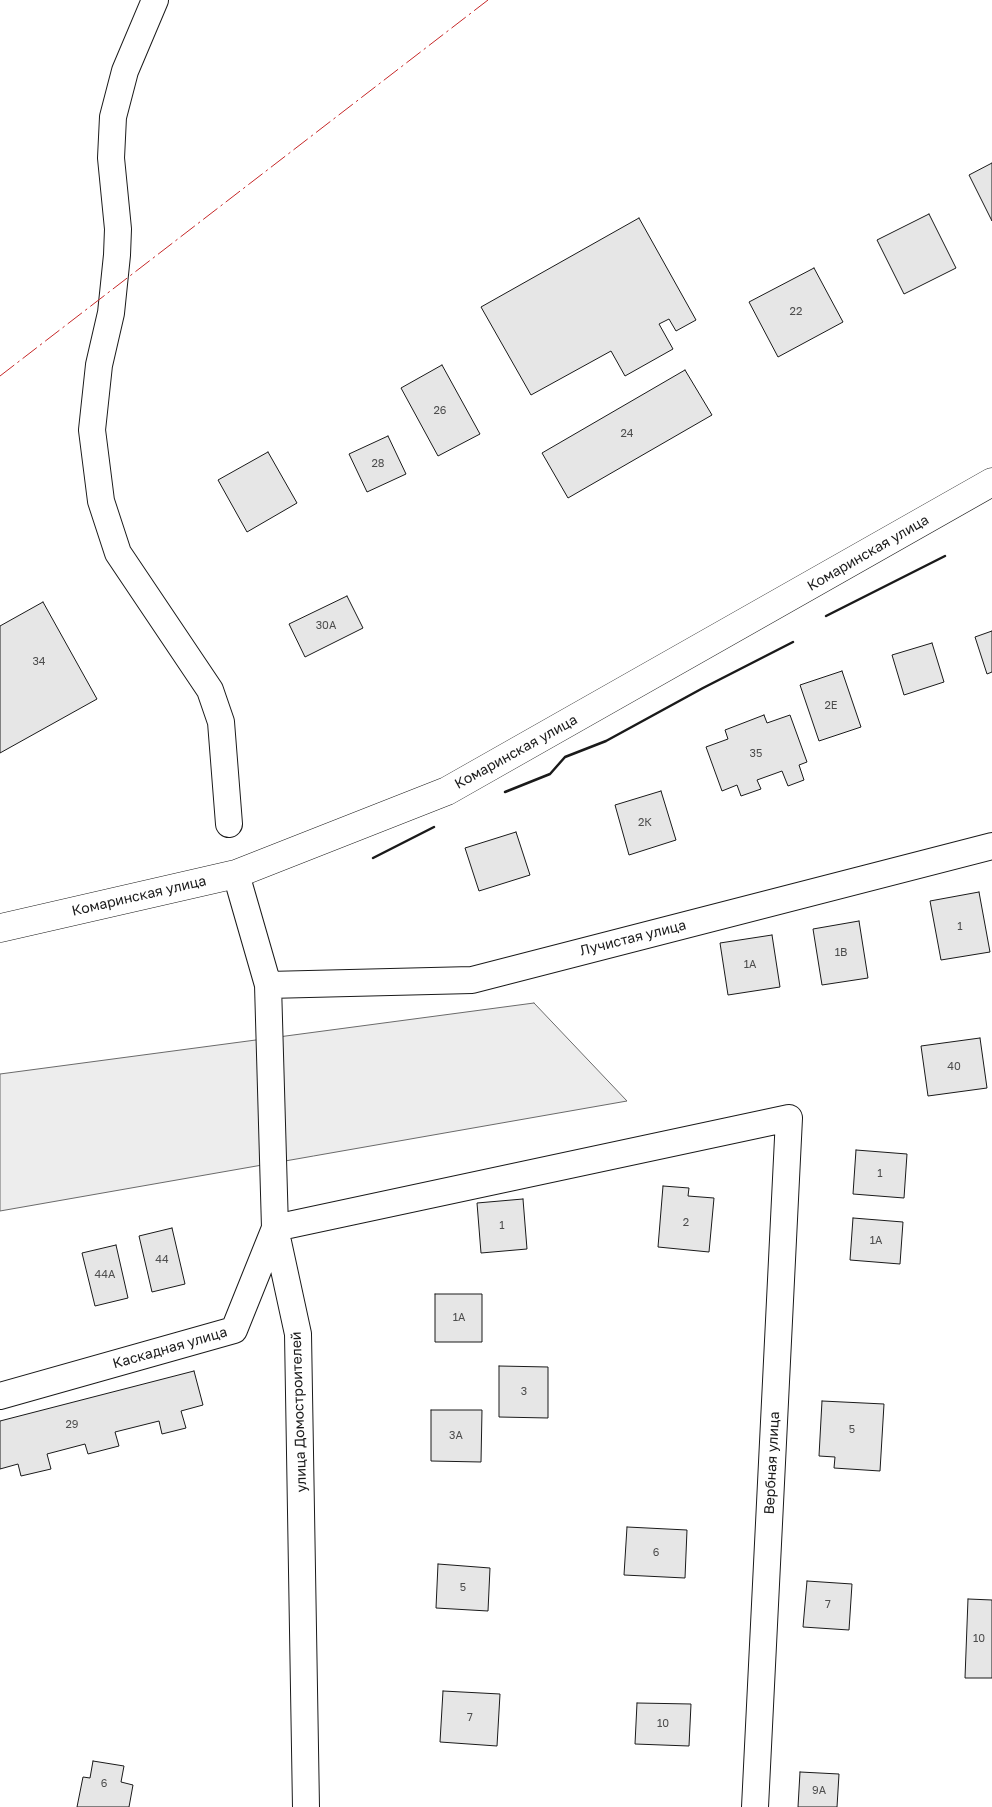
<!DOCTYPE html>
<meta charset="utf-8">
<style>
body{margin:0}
canvas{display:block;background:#fff}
</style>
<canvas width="992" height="1807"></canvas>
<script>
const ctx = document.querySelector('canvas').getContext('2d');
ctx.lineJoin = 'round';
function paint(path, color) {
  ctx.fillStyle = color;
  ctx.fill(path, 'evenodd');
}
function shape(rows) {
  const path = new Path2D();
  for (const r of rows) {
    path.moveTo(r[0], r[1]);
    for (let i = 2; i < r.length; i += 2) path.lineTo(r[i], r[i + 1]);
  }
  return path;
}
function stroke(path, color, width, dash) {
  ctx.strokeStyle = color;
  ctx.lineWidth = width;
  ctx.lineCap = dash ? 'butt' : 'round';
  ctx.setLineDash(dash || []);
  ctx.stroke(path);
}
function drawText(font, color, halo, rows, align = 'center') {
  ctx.font = font + ' "Golos Text",sans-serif';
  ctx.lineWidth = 4;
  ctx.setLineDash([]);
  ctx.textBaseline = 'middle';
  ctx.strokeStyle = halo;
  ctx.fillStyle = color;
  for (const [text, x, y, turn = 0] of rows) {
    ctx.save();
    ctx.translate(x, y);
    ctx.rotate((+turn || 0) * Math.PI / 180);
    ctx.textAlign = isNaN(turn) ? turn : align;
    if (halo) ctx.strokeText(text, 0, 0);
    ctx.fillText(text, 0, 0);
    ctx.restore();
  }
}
const built = shape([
 [534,1003,627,1101,0,1211,0,1074,534,1003]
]);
paint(built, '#ededed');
stroke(built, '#6a6a6a', 1);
const building = shape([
 [992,163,992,221,969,175,992,163],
 [929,214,956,268,904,294,877,240,929,214],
 [639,218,696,320,676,331,669,319,659,324,673,349,625,376,611,351,531,395,481,307,639,218],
 [814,268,843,322,778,357,749,302,814,268],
 [442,365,480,434,438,456,401,388,442,365],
 [685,370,712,415,568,498,542,453,685,370],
 [388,436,406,474,367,492,349,454,388,436],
 [268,452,297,503,247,532,218,480,268,452],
 [347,596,363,628,305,657,289,624,347,596],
 [43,602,97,699,0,753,0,626,43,602],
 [992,631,992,672,987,674,975,637,992,631],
 [932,643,944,682,904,695,892,655,932,643],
 [842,671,861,727,819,741,800,685,842,671],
 [764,715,767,723,790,715,807,762,799,765,804,780,788,786,782,771,757,780,761,789,741,796,737,785,722,791,706,747,728,739,725,730,764,715],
 [661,791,676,840,629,855,615,805,661,791],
 [516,832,530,875,479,891,465,848,516,832],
 [979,892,990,952,941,960,930,901,979,892],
 [859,921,868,978,822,985,813,929,859,921],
 [772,935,780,987,728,995,720,943,772,935],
 [980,1038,987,1088,928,1096,921,1046,980,1038],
 [856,1150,907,1154,904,1198,853,1194,856,1150],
 [663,1186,689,1188,688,1196,714,1198,709,1252,658,1247,663,1186],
 [523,1199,527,1249,481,1253,477,1203,523,1199],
 [853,1218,903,1222,900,1264,850,1260,853,1218],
 [172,1228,185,1284,152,1292,139,1236,172,1228],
 [116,1245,128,1298,95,1306,82,1253,116,1245],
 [435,1294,482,1294,482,1342,435,1342,435,1294],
 [499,1366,548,1367,548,1418,499,1417,499,1366],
 [194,1371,203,1405,181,1411,186,1428,162,1434,159,1421,115,1432,119,1446,88,1454,85,1444,47,1454,51,1469,21,1476,18,1464,0,1469,0,1421,194,1371],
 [822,1401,884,1404,880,1471,834,1468,835,1457,819,1456,822,1401],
 [431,1410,482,1410,481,1462,431,1461,431,1410],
 [627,1527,687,1530,685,1578,624,1575,627,1527],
 [438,1564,490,1568,488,1611,436,1608,438,1564],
 [807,1581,852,1584,849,1630,803,1627,807,1581],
 [968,1599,992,1600,992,1678,965,1678,968,1599],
 [443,1691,500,1694,497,1746,440,1742,443,1691],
 [637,1703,691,1704,689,1746,635,1744,637,1703],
 [93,1761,124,1766,121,1782,133,1785,129,1807,77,1807,83,1777,90,1778,93,1761],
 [800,1772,839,1774,837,1807,798,1807,800,1772]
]);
paint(building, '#e6e6e6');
stroke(building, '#1a1a1a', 1);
const minor = shape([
 [155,0,125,71,113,117,111,158,118,229,117,255,111,313,99,365,92,430,101,501,118,553,210,690,221,722,229,824],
 [236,874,268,985,275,1228,298,1334,306,1807],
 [268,985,472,980,992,846],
 [0,1396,234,1330,275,1228,789,1118,755,1807]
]);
const tertiary = shape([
 [0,928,236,874,447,791,992,482]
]);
stroke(minor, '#1a1a1a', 28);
stroke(tertiary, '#1a1a1a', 29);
stroke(minor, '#fff', 26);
stroke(tertiary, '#fff', 28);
stroke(shape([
 [826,616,945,556],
 [505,792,550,774,565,757,606,741,703,688,793,642],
 [373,858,434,827]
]), '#1a1a1a', 2.5);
stroke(shape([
 [0,376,488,0]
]), '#c62828', 1, [18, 4, 2.5, 4]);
drawText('11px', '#4d4d4d', null, [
 ["22",796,312],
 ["26",440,411],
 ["24",627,434],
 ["28",378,464],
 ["30А",326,626],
 ["34",39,662],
 ["2Е",831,706],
 ["35",756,754],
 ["2К",645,823],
 ["1",960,927],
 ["1В",841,953],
 ["1А",750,965],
 ["40",954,1067],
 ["1",880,1174],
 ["2",686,1223],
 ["1",502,1226],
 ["1А",876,1241],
 ["44",162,1260],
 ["44А",105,1275],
 ["1А",459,1318],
 ["3",524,1392],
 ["29",72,1425],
 ["5",852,1430],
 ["3А",456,1436],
 ["6",656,1553],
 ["5",463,1588],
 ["7",828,1605],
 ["10",979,1639],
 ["7",470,1718],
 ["10",663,1724],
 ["6",104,1784],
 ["9А",819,1791]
]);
drawText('14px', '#1a1a1a', '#fff', [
 ["Комаринская улица",868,553,-30],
 ["Комаринская улица",516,752,-29],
 ["Комаринская улица",139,896,-13],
 ["Лучистая улица",633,938,-14],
 ["Каскадная улица",170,1348,-16],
 ["улица Домостроителей",299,1412,-92],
 ["Вербная улица",772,1463,-87]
]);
</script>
